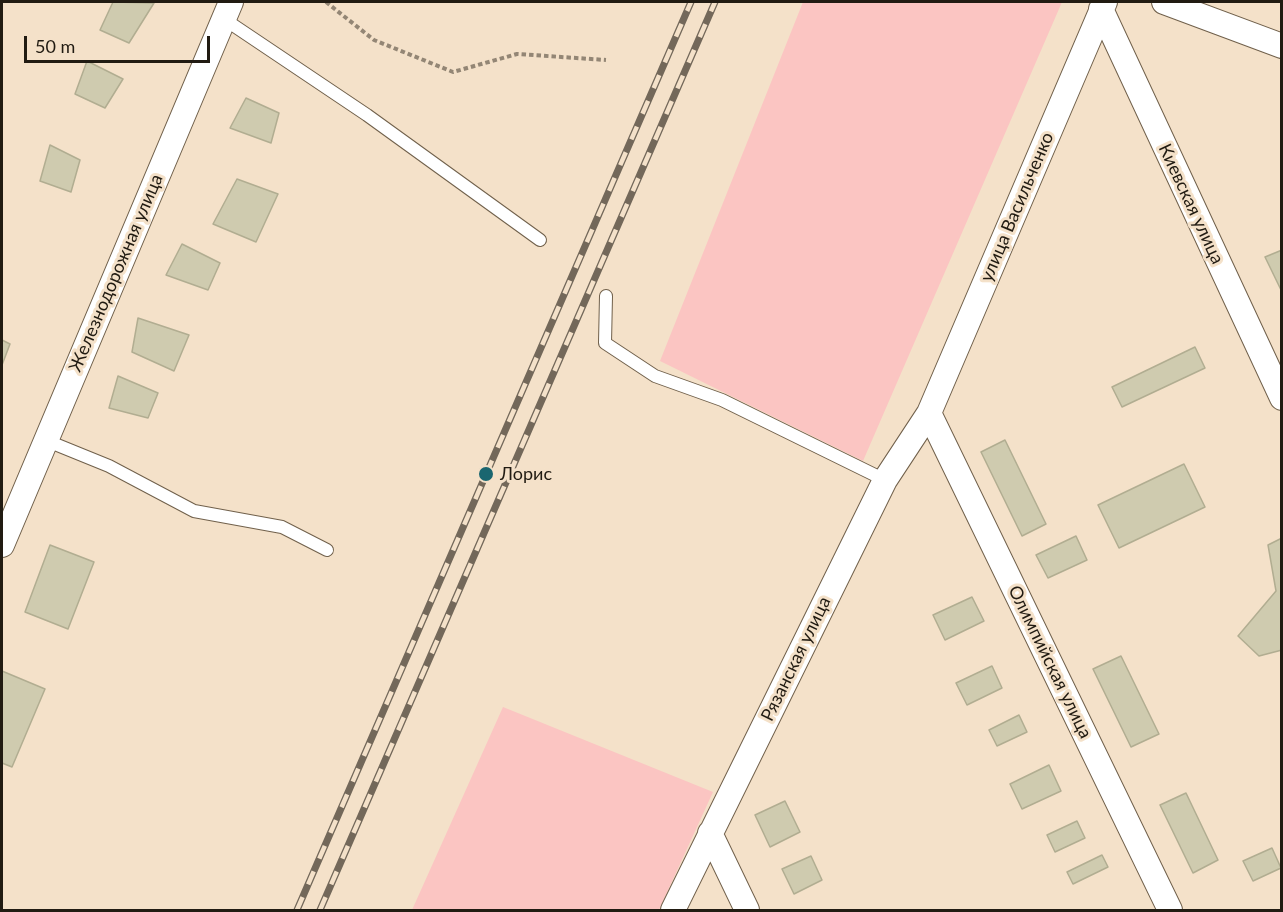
<!DOCTYPE html>
<meta charset="utf-8">
<style>
body{margin:0}
#map{position:relative;width:1283px;height:912px;overflow:hidden;background:#f4e1c9;font-family:Lato,sans-serif}
canvas{display:block}
.frame{position:absolute;inset:0;border:3px solid #211b12;pointer-events:none}
.scale{position:absolute;left:24px;top:36px;width:186px;height:27px;box-sizing:border-box;border:3px solid #211b12;border-top:0;padding-left:8px;font-size:18px;line-height:21px;white-space:nowrap;color:#211b12;-webkit-text-stroke:4px #f4e1c9;paint-order:stroke}
</style>
<div id="map">
<canvas width="1283" height="912"></canvas>
<div class="frame"></div>
<div class="scale">50 m</div>
</div>
<script>
const ctx = document.querySelector('canvas').getContext('2d');
ctx.lineJoin = 'round';
function paint(path, color) {
  ctx.fillStyle = color;
  ctx.fill(path, 'evenodd');
}
function shape(rows) {
  const path = new Path2D();
  for (const r of rows) {
    path.moveTo(r[0], r[1]);
    for (let i = 2; i < r.length; i += 2) path.lineTo(r[i], r[i + 1]);
  }
  return path;
}
function stroke(path, color, width, dash) {
  ctx.strokeStyle = color;
  ctx.lineWidth = width;
  ctx.lineCap = dash ? 'butt' : 'round';
  ctx.setLineDash(dash || []);
  ctx.stroke(path);
}
function drawText(font, color, halo, rows, align = 'center') {
  ctx.font = font + ' Lato,sans-serif';
  ctx.lineWidth = 6;
  ctx.setLineDash([]);
  ctx.textBaseline = 'middle';
  ctx.strokeStyle = halo;
  ctx.fillStyle = color;
  for (const [text, x, y, turn = 0] of rows) {
    ctx.save();
    ctx.translate(x, y);
    ctx.rotate((+turn || 0) * Math.PI / 180);
    ctx.textAlign = isNaN(turn) ? turn : align;
    if (halo) ctx.strokeText(text, 0, 0);
    ctx.fillText(text, 0, 0);
    ctx.restore();
  }
}
paint(shape([
 [803,2,1062,2,863,461,660,361],
 [503,707,713,792,659,910,412,910]
]), '#fbc5c2');
const building = shape([
 [113,2,154,3,129,43,100,30,113,2],
 [87,61,123,79,105,108,75,94,87,61],
 [246,98,279,113,271,143,230,128,246,98],
 [50,145,80,160,71,192,40,181,50,145],
 [237,179,278,194,256,242,213,224,237,179],
 [182,244,220,263,208,290,166,275,182,244],
 [1282,250,1282,292,1265,257,1282,250],
 [138,318,189,335,174,371,132,352,138,318],
 [2,340,10,344,2,365,2,340],
 [1195,347,1205,368,1122,407,1112,387,1195,347],
 [118,376,158,393,148,418,109,408,118,376],
 [1005,440,1046,524,1022,536,981,452,1005,440],
 [1184,464,1205,507,1119,548,1098,505,1184,464],
 [1076,536,1087,560,1048,578,1036,555,1076,536],
 [1282,538,1282,650,1259,656,1238,636,1276,591,1268,545,1282,538],
 [50,545,94,562,68,629,25,612,50,545],
 [972,597,984,621,945,640,933,615,972,597],
 [1121,656,1159,734,1131,747,1093,669,1121,656],
 [992,666,1002,688,967,705,956,683,992,666],
 [2,671,45,689,12,767,2,763,2,671],
 [1019,715,1027,732,997,746,989,730,1019,715],
 [1049,765,1061,791,1022,809,1010,784,1049,765],
 [1186,793,1218,860,1193,873,1160,805,1186,793],
 [785,801,800,832,770,847,755,815,785,801],
 [1077,821,1085,838,1055,852,1047,835,1077,821],
 [1272,848,1281,868,1253,881,1243,861,1272,848],
 [1102,855,1108,867,1073,884,1067,872,1102,855],
 [811,856,822,880,794,894,782,869,811,856]
]);
paint(building, '#cfcbaf');
stroke(building, '#b1ad91', 1.5);
const service = shape([
 [224,19,367,115,540,240],
 [606,296,605,343,655,376,722,400,885,480],
 [45,440,109,466,194,511,282,527,327,550]
]);
const minor = shape([
 [1164,2,1282,46],
 [1101,9,1282,398],
 [929,413,1170,910],
 [2,545,231,2],
 [710,833,747,910],
 [673,910,885,480,929,413,1105,2]
]);
stroke(service, '#70604b', 14);
stroke(minor, '#70604b', 26);
stroke(shape([
 [326,2,374,40,453,72,517,54,606,60]
]), '#938675', 4, [4.5, 3]);
stroke(service, '#fff', 12);
stroke(minor, '#fff', 24);
const rail = shape([
 [297,910,691,2],
 [320,910,715,2]
]);
stroke(rail, '#73685a', 7);
stroke(rail, '#f4e1c9', 4.5, [14]);
for (const [x, y, r, color] of [
 [486,474,8,"#1a6670"]
]) {
  const dot = new Path2D();
  dot.arc(x, y, r, 0, 2 * Math.PI);
  ctx.fillStyle = color;
  ctx.fill(dot);
  stroke(dot, '#f4e1c9', 2);
}
drawText('18px', '#211b12', '#f4e1c9', [
 ["Киевская улица",1191,204,65],
 ["улица Васильченко",1017,207,-67],
 ["Железнодорожная улица",116,273,-67],
 ["Рязанская улица",796,659,-64],
 ["Олимпийская улица",1050,662,64]
]);
drawText('18px', '#211b12', '#f4e1c9', [
 ["Лорис",500,474]
], 'left');
</script>
